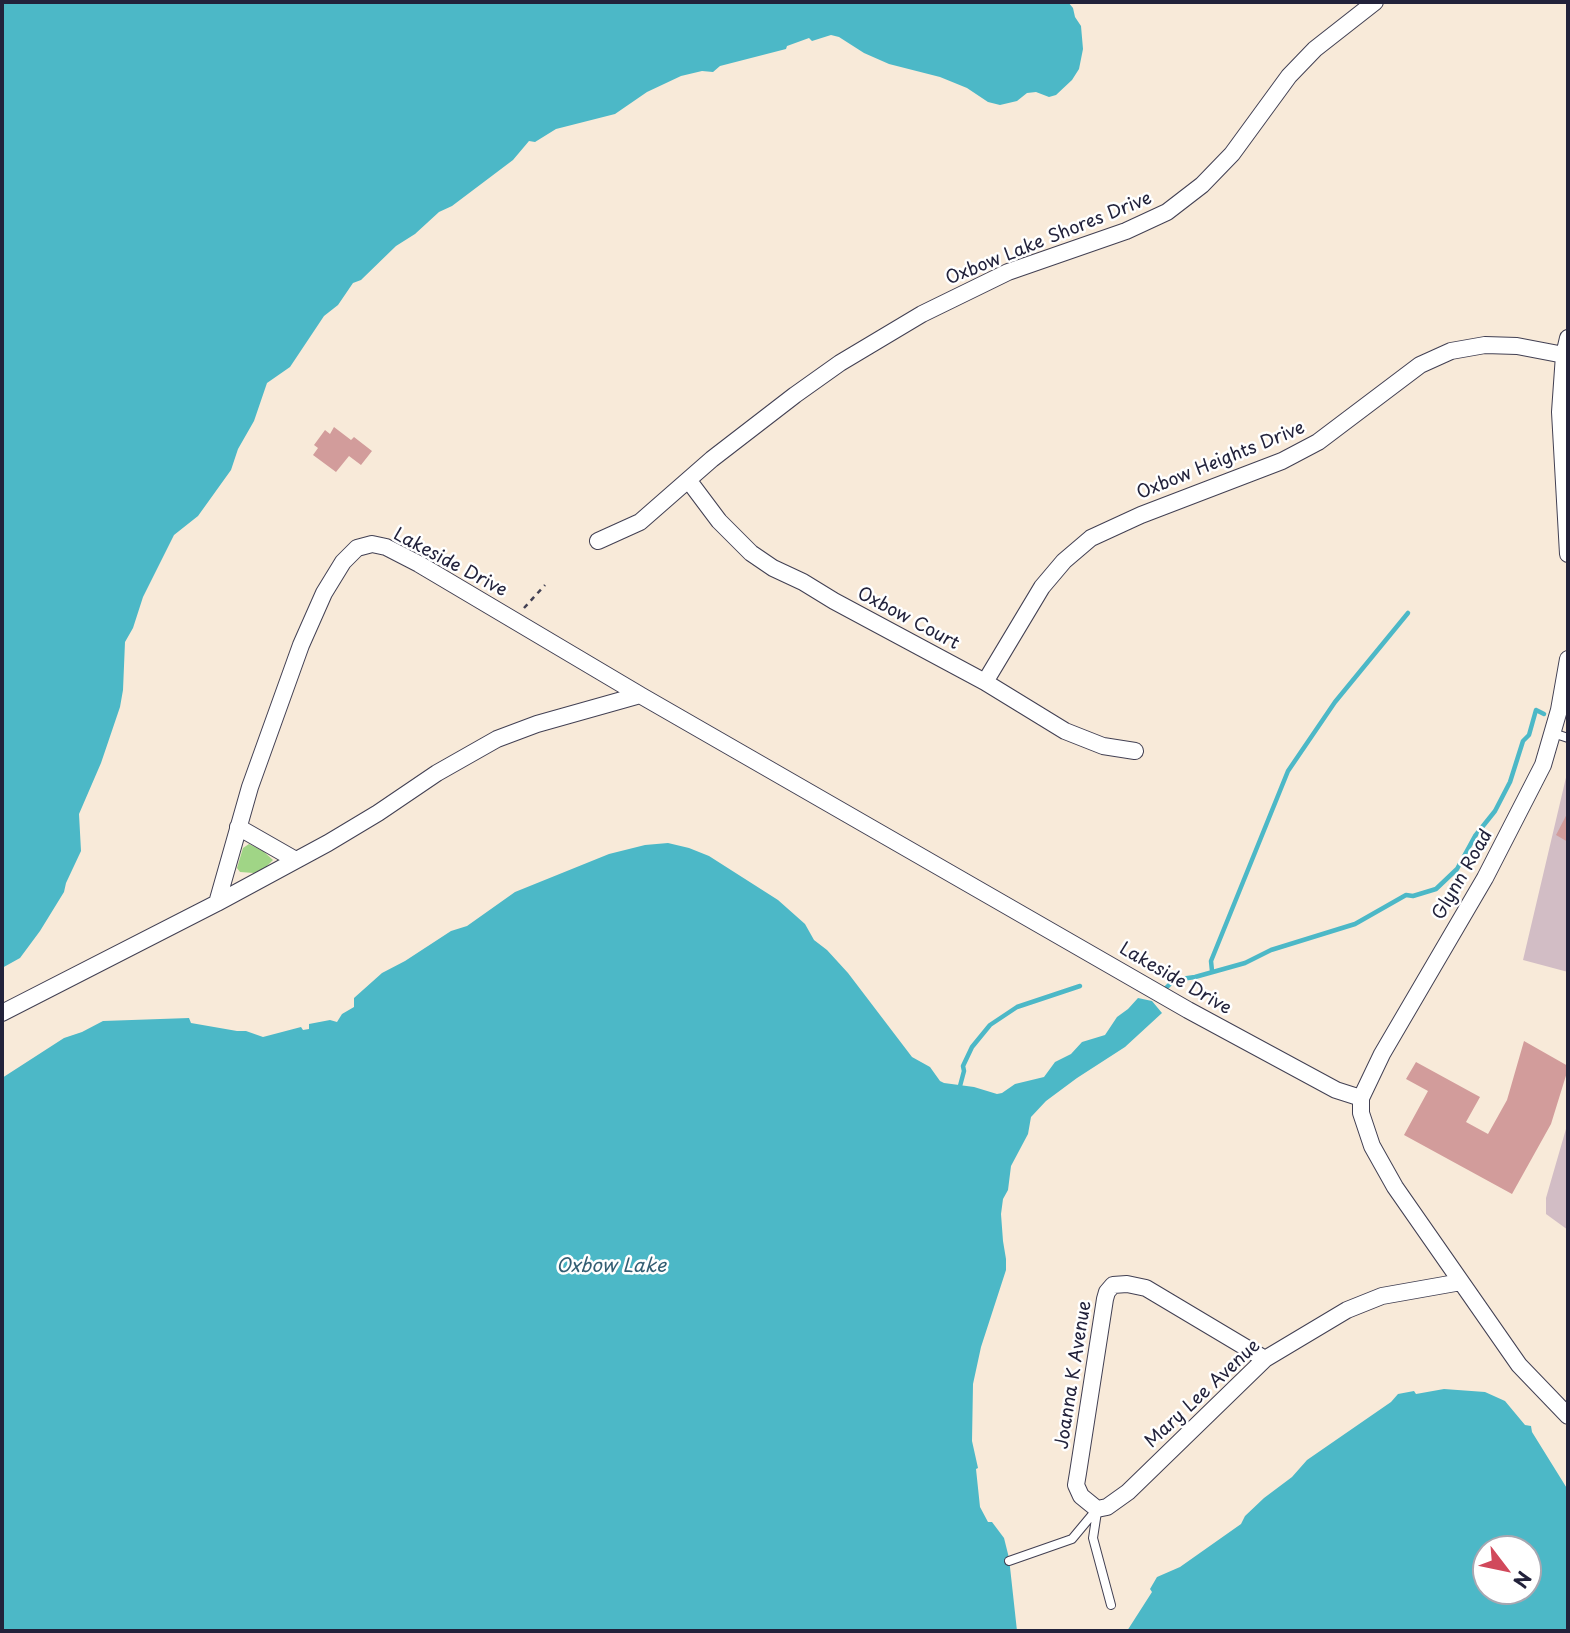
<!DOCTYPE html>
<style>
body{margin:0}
#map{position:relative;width:1570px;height:1633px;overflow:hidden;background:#f8ead9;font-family:"Playpen Sans",sans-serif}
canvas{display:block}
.frame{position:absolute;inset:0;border:4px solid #22223b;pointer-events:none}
.north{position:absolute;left:1472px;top:1535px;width:70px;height:70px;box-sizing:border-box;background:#fff;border:2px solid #a7a7b1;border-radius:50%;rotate:122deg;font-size:19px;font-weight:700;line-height:28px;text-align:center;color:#22223b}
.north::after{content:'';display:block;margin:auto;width:24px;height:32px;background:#d1495b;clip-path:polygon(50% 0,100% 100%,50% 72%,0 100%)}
</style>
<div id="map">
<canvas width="1570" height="1633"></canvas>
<div class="frame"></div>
<div class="north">N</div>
</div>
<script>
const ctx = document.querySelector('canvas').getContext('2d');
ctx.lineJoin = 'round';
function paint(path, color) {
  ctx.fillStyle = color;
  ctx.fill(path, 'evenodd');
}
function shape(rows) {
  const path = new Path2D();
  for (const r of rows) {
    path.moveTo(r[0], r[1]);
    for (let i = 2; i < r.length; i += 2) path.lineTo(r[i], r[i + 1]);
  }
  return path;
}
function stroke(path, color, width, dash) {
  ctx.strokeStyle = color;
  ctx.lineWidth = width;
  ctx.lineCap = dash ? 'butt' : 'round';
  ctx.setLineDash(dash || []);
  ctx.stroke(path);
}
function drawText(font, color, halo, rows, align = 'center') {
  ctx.font = font + ' "Playpen Sans",sans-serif';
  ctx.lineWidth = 5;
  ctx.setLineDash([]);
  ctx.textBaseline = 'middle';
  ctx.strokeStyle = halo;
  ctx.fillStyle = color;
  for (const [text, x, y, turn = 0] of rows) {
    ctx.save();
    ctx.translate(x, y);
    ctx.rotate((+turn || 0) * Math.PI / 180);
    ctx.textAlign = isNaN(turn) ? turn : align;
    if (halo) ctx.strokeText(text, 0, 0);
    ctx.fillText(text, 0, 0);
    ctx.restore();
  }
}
paint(shape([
 [1568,769,1568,972,1523,960],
 [1568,1122,1568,1230,1546,1214,1546,1198]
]), '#d2bdc5');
paint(shape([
 [249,844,263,851,273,860,265,868,254,873,240,872,237,868,243,848]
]), '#a0d586');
paint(shape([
 [2,2,72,4,81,2,1068,2,1073,8,1075,17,1081,26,1083,49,1079,69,1072,80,1056,95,1049,97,1036,92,1027,93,1017,101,1000,105,988,102,967,88,940,77,889,64,864,53,839,37,831,35,812,41,809,38,787,46,786,49,720,66,713,72,702,71,681,76,647,92,615,114,556,129,535,142,529,141,513,160,452,206,439,212,415,234,396,246,361,280,353,283,338,305,324,316,290,367,267,383,254,421,238,449,231,470,198,516,174,535,143,597,133,628,125,642,123,690,120,707,101,763,79,814,81,851,66,883,64,892,40,931,20,958,2,968],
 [668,843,689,848,709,856,778,900,805,924,814,940,827,950,848,973,912,1057,930,1067,940,1081,944,1083,974,1087,997,1094,1002,1093,1015,1084,1044,1077,1055,1062,1071,1054,1082,1042,1105,1035,1117,1017,1128,1009,1138,998,1152,1001,1162,1013,1125,1047,1077,1078,1046,1101,1031,1117,1028,1134,1011,1166,1008,1190,1003,1199,1001,1214,1003,1241,1006,1259,1006,1270,981,1347,973,1384,972,1441,978,1468,976,1469,980,1507,988,1522,992,1522,1004,1538,1009,1558,1017,1631,2,1631,2,1078,64,1038,82,1032,103,1021,189,1018,191,1023,237,1031,246,1031,263,1037,301,1027,303,1030,309,1029,309,1024,330,1020,337,1022,342,1014,354,1007,354,998,382,973,405,961,451,931,467,926,515,892,609,854,645,845],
 [1444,1389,1485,1392,1505,1401,1525,1425,1531,1426,1532,1432,1568,1490,1568,1631,1127,1631,1152,1592,1150,1589,1157,1577,1180,1567,1241,1524,1245,1516,1264,1498,1292,1477,1307,1460,1391,1402,1398,1394,1414,1391,1416,1394],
 [1486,1549,1528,1549,1528,1591,1486,1591]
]), '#4cb8c7');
stroke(shape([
 [1212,971,1211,961,1288,771,1335,702,1408,613],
 [1163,991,1174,980,1195,977,1245,963,1271,950,1355,924,1406,895,1413,896,1436,889,1457,869,1475,836,1495,811,1510,782,1523,741,1529,735,1536,710,1544,714],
 [960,1086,964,1071,963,1066,972,1047,990,1025,1017,1007,1080,986]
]), '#4cb8c7', 4.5);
paint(shape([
 [334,427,351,440,354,437,372,451,361,465,349,456,336,472,313,455,318,448,314,445,325,430,330,434],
 [1568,812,1568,842,1556,835],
 [1524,1041,1568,1066,1568,1069,1551,1124,1512,1194,1404,1135,1428,1091,1406,1079,1416,1062,1480,1097,1466,1122,1488,1134,1507,1100]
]), '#d29c9b');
const service = shape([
 [1553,733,1568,738],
 [1097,1512,1093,1538,1111,1605],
 [1009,1561,1072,1539,1097,1509]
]);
const minor = shape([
 [1568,338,1564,355,1560,412,1568,554],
 [689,481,719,521,751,553,773,568,803,582,834,601,985,682,1065,731,1103,746,1135,751],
 [598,541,640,522,712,459,795,395,840,363,922,314,1008,272,1126,231,1167,212,1202,185,1232,154,1289,76,1315,49,1375,2],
 [1568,659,1559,710,1543,765,1485,878,1382,1054,1361,1098,1361,1113,1372,1146,1395,1187,1519,1365,1568,1416],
 [985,682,1042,587,1064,561,1091,538,1141,515,1282,461,1318,442,1420,365,1451,351,1485,345,1517,346,1564,355],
 [238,827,294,859],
 [217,903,250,787,301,645,324,593,343,562,357,548,372,544,386,547,419,564,640,695],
 [2,1013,217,903,328,843,378,813,437,773,497,739,537,724,640,695,1188,1010,1336,1090,1361,1098],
 [1265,1359,1146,1288,1127,1284,1113,1285,1107,1292,1105,1299,1078,1473,1076,1485,1081,1496,1097,1509,1107,1507,1128,1492,1265,1359,1347,1310,1382,1296,1461,1282]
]);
stroke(service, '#424053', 10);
stroke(minor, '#424053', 18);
stroke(shape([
 [524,608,545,585]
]), '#424053', 2.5, [5, 5]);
stroke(service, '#fff', 8);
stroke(minor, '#fff', 16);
drawText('18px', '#22223b', '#fff', [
 ["Oxbow Lake Shores Drive",1049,239,-22],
 ["Oxbow Heights Drive",1221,461,-22],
 ["Lakeside Drive",450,563,28],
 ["Oxbow Court",908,619,28],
 ["Glynn Road",1463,875,-60],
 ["Lakeside Drive",1175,979,30],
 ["Joanna K Avenue",1074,1375,-81],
 ["Mary Lee Avenue",1203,1394,-43]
]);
drawText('italic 19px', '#335e73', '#fff', [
 ["Oxbow Lake",611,1267]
]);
</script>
